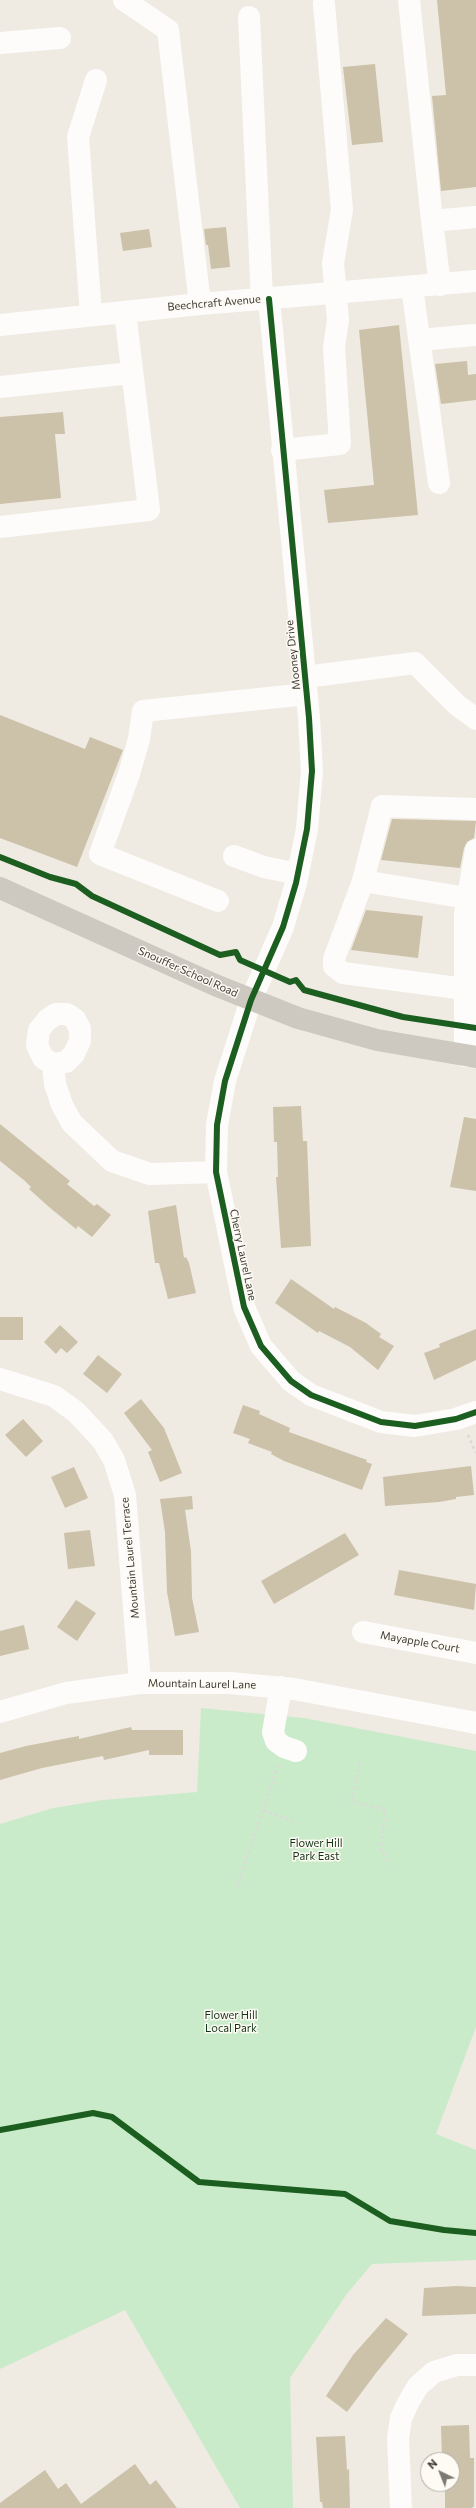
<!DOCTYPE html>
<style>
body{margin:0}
#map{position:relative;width:476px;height:2508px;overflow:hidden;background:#efebe2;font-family:Commissioner,sans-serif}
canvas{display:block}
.north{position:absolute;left:420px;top:2452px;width:40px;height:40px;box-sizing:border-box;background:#fefaf4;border:1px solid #b1aea8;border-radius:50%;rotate:317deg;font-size:11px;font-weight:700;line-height:16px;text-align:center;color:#3e3b35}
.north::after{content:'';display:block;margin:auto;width:14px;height:18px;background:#7c7972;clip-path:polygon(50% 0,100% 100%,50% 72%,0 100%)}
</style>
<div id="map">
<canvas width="476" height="2508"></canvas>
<div class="north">N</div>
</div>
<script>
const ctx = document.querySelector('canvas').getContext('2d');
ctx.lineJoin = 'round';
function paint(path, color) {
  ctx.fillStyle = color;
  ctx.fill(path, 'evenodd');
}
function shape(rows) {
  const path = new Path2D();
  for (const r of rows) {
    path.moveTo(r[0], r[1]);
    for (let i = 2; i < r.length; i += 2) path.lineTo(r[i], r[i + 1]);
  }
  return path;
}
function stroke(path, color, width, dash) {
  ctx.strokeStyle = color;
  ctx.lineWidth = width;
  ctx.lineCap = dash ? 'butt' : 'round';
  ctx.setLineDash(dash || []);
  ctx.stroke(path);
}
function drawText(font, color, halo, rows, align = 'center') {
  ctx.font = font + ' Commissioner,sans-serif';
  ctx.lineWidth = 3;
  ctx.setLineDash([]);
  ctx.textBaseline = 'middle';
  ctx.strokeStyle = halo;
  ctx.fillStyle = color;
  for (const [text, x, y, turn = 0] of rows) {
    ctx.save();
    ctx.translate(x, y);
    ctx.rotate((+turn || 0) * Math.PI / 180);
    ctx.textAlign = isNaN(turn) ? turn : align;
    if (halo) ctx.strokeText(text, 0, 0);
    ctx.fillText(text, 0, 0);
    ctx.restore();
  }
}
paint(shape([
 [201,1708,304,1718,476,1751,476,2027,436,2134,476,2150,476,2260,372,2264,346,2295,290,2378,293,2508,240,2508,125,2310,0,2369,0,1824,53,1808,103,1800,197,1792]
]), '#caebc9');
paint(shape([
 [437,0,476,0,476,187,441,191,432,96,446,95],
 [375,64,383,142,352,145,343,67],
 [226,227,230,267,211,269,208,245,206,245,204,229],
 [149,229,152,247,123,251,120,233],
 [399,325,418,515,328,523,324,490,374,485,359,330],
 [467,361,468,375,476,374,476,400,441,404,435,364],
 [63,412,65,434,55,434,61,498,0,504,0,417],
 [0,715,85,749,90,737,123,750,77,867,0,838],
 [392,819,476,821,474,838,467,842,464,848,460,868,381,860],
 [366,910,423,916,418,958,351,950],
 [301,1106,303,1141,307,1141,311,1246,281,1248,276,1177,278,1177,277,1142,274,1142,273,1107],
 [464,1117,476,1119,476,1191,450,1187],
 [0,1124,70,1181,67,1184,94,1206,97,1204,111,1215,92,1237,78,1226,76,1229,49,1207,29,1189,31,1187,25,1181,0,1161],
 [176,1205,184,1258,186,1257,189,1263,196,1293,168,1299,159,1263,155,1263,148,1211],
 [291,1279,334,1309,335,1307,366,1323,381,1334,379,1337,394,1346,378,1370,350,1347,319,1331,318,1333,275,1303],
 [0,1317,23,1317,23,1340,0,1340],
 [60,1325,78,1342,67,1353,61,1348,56,1354,44,1342],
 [476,1329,476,1360,434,1380,424,1353,440,1347,439,1344],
 [98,1355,122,1374,107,1393,83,1374],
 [141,1399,164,1428,182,1473,160,1482,148,1452,152,1450,124,1413],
 [243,1405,260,1411,259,1414,290,1428,289,1432,367,1460,366,1462,372,1464,362,1490,284,1461,271,1454,272,1452,248,1443,250,1439,233,1433],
 [23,1419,43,1441,26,1457,5,1435],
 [471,1466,474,1495,456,1497,456,1499,439,1502,385,1506,383,1477],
 [74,1467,88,1498,65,1508,51,1477],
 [192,1496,193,1509,185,1510,191,1551,192,1598,199,1632,175,1636,167,1592,165,1532,160,1499],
 [90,1530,95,1566,68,1569,64,1533],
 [345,1533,359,1555,274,1604,261,1581],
 [399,1570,476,1584,474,1610,394,1595],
 [76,1600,96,1613,77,1641,57,1627],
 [24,1625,29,1649,0,1656,0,1631],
 [131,1727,132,1730,183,1730,183,1755,149,1755,149,1750,104,1760,103,1756,42,1768,0,1780,0,1753,26,1746,79,1736,79,1739],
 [457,2286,476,2287,476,2314,422,2316,424,2288],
 [386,2318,408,2334,376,2373,347,2412,326,2396,353,2355],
 [469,2425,470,2458,474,2458,474,2506,472,2508,445,2508,445,2484,452,2484,452,2460,442,2459,441,2426],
 [345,2436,347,2470,349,2469,350,2508,323,2508,322,2502,320,2502,316,2437],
 [135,2464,150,2485,156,2480,177,2508,0,2508,0,2503,45,2470,58,2489,66,2483,81,2504]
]), '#ccc1a9');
stroke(shape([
 [468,1435,476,1453],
 [360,1763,351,1802,385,1809,381,1849,389,1865],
 [263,1810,298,1823],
 [237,1887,278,1765]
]), '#dbdad8', 2.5, [3, 3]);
stroke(shape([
 [124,0,168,30,200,304],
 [409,0,432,221],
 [249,17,262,299],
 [0,43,60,38],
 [440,285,432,221,476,217],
 [412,287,439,483],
 [269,299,309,718,312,771,307,829,296,883,283,927,251,1000,225,1081,217,1125,216,1172,244,1307,261,1346,291,1381,311,1395,381,1422,415,1426,456,1419,476,1412],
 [91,315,78,137,96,80],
 [0,325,200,304,476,281],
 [420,340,474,335],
 [0,387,131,373],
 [282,450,340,444,334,347,338,320,333,263,342,210,324,4],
 [0,527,149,510,125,312],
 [305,677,415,663,457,705,476,719],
 [234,856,264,867,298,874],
 [363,881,467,898],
 [218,901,100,854,129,774,139,739,143,711,307,694],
 [465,989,343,973,334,966,334,959,363,881,382,806,476,809],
 [465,1056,465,914,476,850],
 [53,1064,66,1062,74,1054,80,1041,80,1029,75,1019,67,1014,56,1014,47,1020,39,1030,37,1045,43,1058,53,1064,55,1084,62,1105,72,1123,112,1161,150,1174,216,1172],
 [0,1379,54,1396,76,1412,103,1441,114,1460,125,1495,140,1683],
 [363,1632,476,1653],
 [281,1687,273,1732,276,1741,284,1747,296,1751],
 [0,1712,66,1693,140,1683,230,1683,294,1689,476,1723],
 [401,2508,398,2438,401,2418,408,2403,418,2386,434,2372,457,2365,476,2365]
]), '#fdfcfb', 22);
stroke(shape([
 [0,888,215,985,298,1018,377,1040,476,1057]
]), '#cdc9c1', 22);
stroke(shape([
 [269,299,309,718,312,771,307,829,296,883,283,927,251,1000,225,1081,217,1125,216,1172,244,1307,261,1346,291,1381,311,1395,381,1422,415,1426,456,1419,476,1412],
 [0,857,50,877,76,884,92,896,220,955,236,952,240,960,290,982,296,980,304,990,403,1017,476,1028],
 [0,2130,93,2113,112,2117,199,2182,345,2194,390,2221,444,2230,476,2233]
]), '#1b5e20', 6);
drawText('11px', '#3e3b35', '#fefaf4', [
 ["Beechcraft Avenue",214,303,-5],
 ["Mooney Drive",293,655,-96],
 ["Snouffer School Road",188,972,24],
 ["Cherry Laurel Lane",243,1255,78],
 ["Mountain Laurel Terrace",130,1558,-95],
 ["Mayapple Court",420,1642,10],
 ["Mountain Laurel Lane",202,1684,1]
]);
drawText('11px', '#113418', '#fefaf4', [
 ["Flower Hill",316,1843],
 ["Park East",316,1856],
 ["Flower Hill",231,2015],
 ["Local Park",231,2028]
]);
</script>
